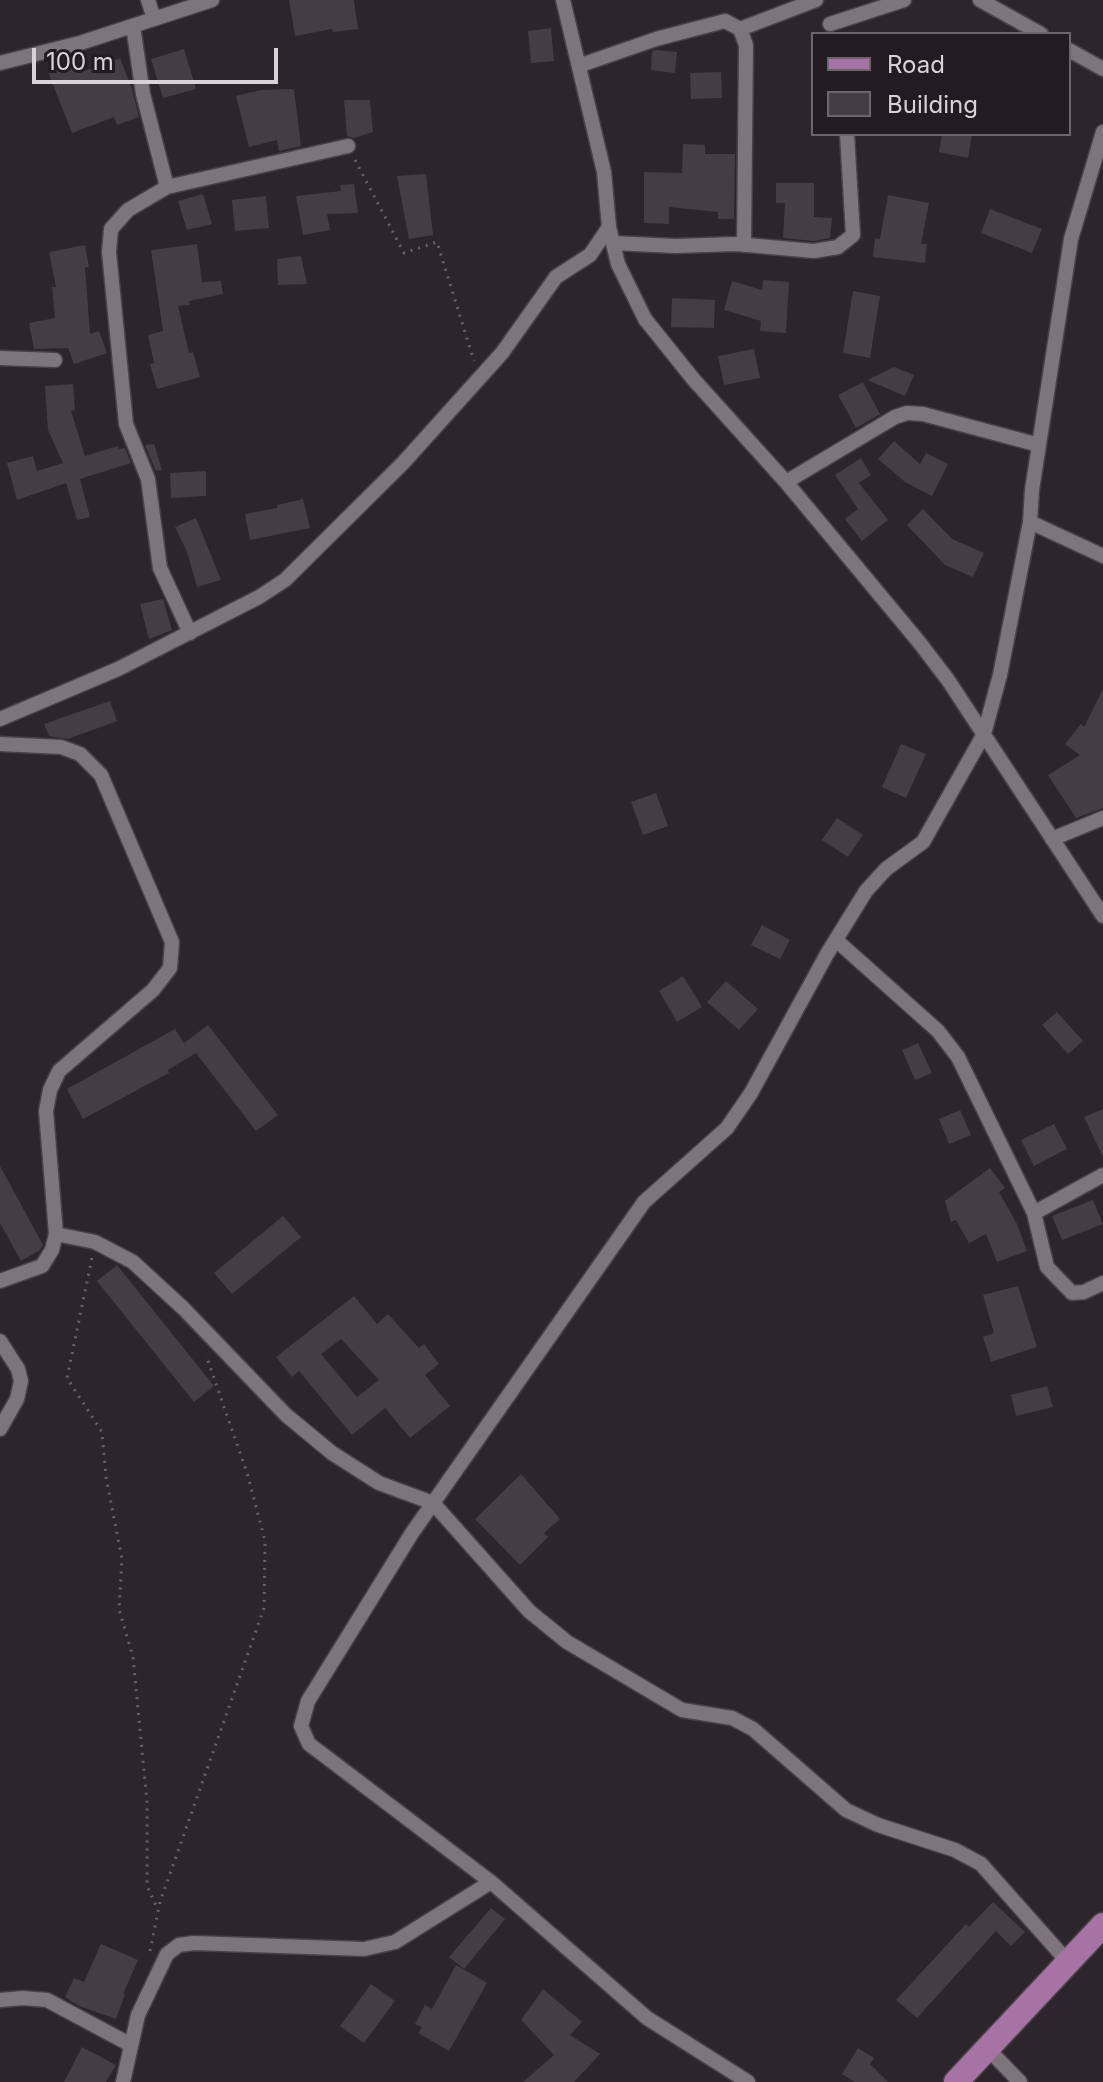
<!DOCTYPE html>
<style>
body{margin:0}
#map{position:relative;width:1103px;height:2082px;overflow:hidden;background:#2c252c;font-family:Inter,sans-serif}
canvas{display:block}
.legend{position:absolute;left:811px;top:32px;width:260px;height:104px;box-sizing:border-box;background:#231b22;border:2px solid #6c656b;margin:0;padding:10px 14px;list-style:none;font-size:24px;color:#d9d3d8}
.legend li{display:flex;align-items:center;gap:16px;height:40px}
.legend b{width:40px;border:2px solid #6c656b}
.scale{position:absolute;left:32px;top:48px;width:246px;height:36px;box-sizing:border-box;border:4px solid #d9d3d8;border-top:0;padding-left:10px;font-size:24px;line-height:28px;white-space:nowrap;color:#d9d3d8;-webkit-text-stroke:6px #231b22;paint-order:stroke}
</style>
<div id="map">
<canvas width="1103" height="2082"></canvas>
<ul class="legend">
<li><b style="height:10px;background:#a673a4"></b>Road</li>
<li><b style="height:22px;background:#453d44"></b>Building</li>
</ul>
<div class="scale">100 m</div>
</div>
<script>
const ctx = document.querySelector('canvas').getContext('2d');
ctx.lineJoin = 'round';
function paint(path, color) {
  ctx.fillStyle = color;
  ctx.fill(path, 'evenodd');
}
function shape(rows) {
  const path = new Path2D();
  for (const r of rows) {
    path.moveTo(r[0], r[1]);
    for (let i = 2; i < r.length; i += 2) path.lineTo(r[i], r[i + 1]);
  }
  return path;
}
function stroke(path, color, width, dash) {
  ctx.strokeStyle = color;
  ctx.lineWidth = width;
  ctx.lineCap = dash ? 'butt' : 'round';
  ctx.setLineDash(dash || []);
  ctx.stroke(path);
}
paint(shape([
 [289,0,354,0,358,29,333,32,332,29,295,36],
 [551,28,554,61,531,63,528,31],
 [184,49,196,89,163,98,151,59],
 [656,50,677,52,675,73,651,70,652,51],
 [120,58,132,89,139,117,117,125,114,117,72,133,48,72,75,61,79,73],
 [721,72,722,98,691,99,690,73],
 [294,89,301,146,279,151,277,140,249,147,236,96,261,90],
 [344,100,370,100,373,132,354,138,347,136],
 [942,134,972,134,968,158,939,152],
 [683,144,705,145,705,154,735,154,734,219,718,219,718,212,669,207,669,224,644,223,644,172,682,173],
 [426,174,433,235,409,239,397,176],
 [776,183,814,183,814,217,832,218,830,238,814,241,783,238,785,203,776,203],
 [354,184,358,213,327,214,330,230,303,235,296,196,341,191,340,185],
 [203,194,212,224,187,230,178,201],
 [888,195,929,203,921,244,927,244,925,263,873,257,875,238,880,239],
 [266,196,269,228,235,231,232,200],
 [990,209,1042,229,1032,253,981,233],
 [197,244,202,282,221,281,223,294,189,301,190,305,178,306,189,353,193,352,200,377,157,389,150,364,154,363,148,335,163,331,151,250],
 [85,245,89,267,85,267,90,334,99,331,107,353,74,364,68,348,34,349,29,323,55,318,52,287,56,287,49,252],
 [301,256,307,284,278,285,277,259],
 [763,280,789,282,786,333,760,331,761,321,724,310,732,281,762,290],
 [853,291,880,296,870,358,843,353],
 [672,298,715,300,714,328,671,327],
 [754,349,760,378,724,385,718,356],
 [894,367,914,375,905,396,867,380],
 [863,382,880,414,856,428,838,395],
 [73,384,75,410,71,411,85,456,118,446,119,449,125,448,131,463,80,479,90,517,77,520,66,483,17,500,7,463,33,456,37,471,63,463,48,430,45,386],
 [894,441,920,464,926,453,948,464,932,496,905,482,878,459],
 [154,444,162,470,156,471,145,445],
 [861,458,871,475,859,483,888,520,862,541,845,519,858,509,835,475],
 [206,471,206,496,171,498,170,473],
 [303,499,310,528,250,540,245,514,277,508,277,505],
 [923,509,952,539,984,553,973,577,945,565,907,525],
 [196,518,221,580,197,587,187,552,175,527],
 [163,599,172,630,149,639,140,604],
 [1103,689,1103,808,1076,818,1048,775,1080,755,1065,744,1081,724,1084,727],
 [110,701,117,721,68,739,49,736,44,724],
 [901,744,926,754,906,798,882,787],
 [656,793,668,826,643,835,631,802],
 [837,818,863,835,848,857,822,840],
 [762,925,790,940,780,959,751,945],
 [683,976,702,1007,677,1022,659,991],
 [726,981,758,1009,739,1030,707,1002],
 [1057,1012,1083,1041,1068,1054,1042,1025],
 [208,1025,278,1115,256,1131,196,1053,168,1070,169,1073,83,1119,67,1089,175,1029,184,1043],
 [918,1043,932,1073,915,1080,902,1050],
 [1103,1109,1103,1157,1084,1117],
 [960,1110,971,1135,949,1144,939,1119],
 [1054,1124,1067,1149,1034,1166,1021,1140],
 [0,1166,43,1245,40,1250,21,1261,0,1223],
 [990,1168,1005,1188,999,1192,1017,1224,1027,1251,997,1262,986,1234,969,1243,956,1220,951,1222,945,1201],
 [1093,1200,1103,1224,1062,1240,1052,1216],
 [283,1216,301,1237,232,1294,214,1273],
 [117,1265,214,1386,194,1402,97,1281],
 [1018,1286,1037,1347,991,1362,983,1337,994,1333,983,1295],
 [354,1296,377,1324,388,1314,419,1348,424,1344,439,1364,425,1375,450,1406,410,1438,385,1408,352,1435,299,1371,292,1377,276,1357],
 [341,1339,379,1380,357,1397,321,1354],
 [1047,1386,1053,1407,1016,1416,1011,1395],
 [521,1474,560,1519,544,1533,548,1537,520,1565,475,1519],
 [993,1902,1025,1932,1011,1946,996,1931,917,2018,896,2000,966,1924,969,1927],
 [491,1908,505,1919,464,1969,449,1957],
 [101,1944,138,1960,123,1994,125,1994,116,2019,79,2006,65,1997,74,1978,84,1982],
 [456,1965,487,1983,449,2051,418,2033,422,2027,415,2024,425,2005,432,2009],
 [371,1984,395,2001,364,2043,340,2026],
 [543,1989,582,2022,570,2035,600,2054,574,2082,523,2082,554,2055,521,2020],
 [82,2047,116,2065,106,2082,64,2082],
 [858,2048,874,2058,870,2064,888,2082,855,2082,842,2074]
]), '#453d44');
const street = shape([
 [148,0,154,19],
 [563,0,604,172,609,227,618,264,645,319,694,380,786,482,919,642,948,680,1103,916],
 [980,0,1041,34],
 [830,24,904,0],
 [133,26,143,94,167,187],
 [740,29,816,0],
 [1069,50,1103,69],
 [0,63,80,43,212,0],
 [581,65,656,39,725,21,740,29,746,45,744,245],
 [613,243,675,246,736,244,814,251,838,247,853,235,847,134],
 [0,358,55,360],
 [786,482,895,417,907,413,923,414,1039,445],
 [1030,522,1103,556],
 [190,633,160,568,148,479,126,424,109,252,111,229,128,210,167,187,348,146],
 [0,719,118,669,259,597,285,580,403,463,502,353,556,277,590,255,609,227],
 [0,744,61,747,80,754,101,775,172,942,170,968,153,990,59,1071,50,1090,46,1111,56,1234,52,1250,42,1266,0,1281],
 [1052,839,1103,818],
 [836,940,938,1031,958,1057,1034,1213,1047,1267,1072,1293,1084,1292,1103,1283],
 [1034,1213,1103,1175],
 [56,1234,95,1242,133,1262,183,1308,286,1415,332,1453,379,1483,433,1503,529,1611,567,1642,682,1710,732,1718,753,1729,846,1810,878,1825,955,1850,981,1864,1068,1962],
 [0,1341,18,1369,21,1381,17,1399,0,1429],
 [0,2000,23,1998,47,2000,131,2045],
 [987,2048,1020,2082],
 [123,2082,138,2015,167,1954,179,1945,194,1943,364,1949,395,1942,491,1882],
 [748,2082,647,2018,491,1882,309,1744,301,1726,308,1701,412,1533,644,1202,727,1128,751,1093,827,954,866,891,886,869,923,842,984,734,1000,675,1030,522,1032,490,1071,239,1103,132]
]);
const primary = shape([
 [956,2082,1103,1925]
]);
stroke(street, '#484147', 17);
stroke(primary, '#484147', 27);
stroke(shape([
 [355,160,404,253,437,242,474,361],
 [92,1258,67,1378,102,1432,106,1477,122,1559,119,1609,133,1657,147,1802,147,1886,158,1910],
 [150,1951,160,1902,264,1608,265,1541,248,1476,206,1355]
]), '#696269', 3, [2, 6]);
stroke(street, '#7d747c', 14);
stroke(primary, '#a673a4', 24);
</script>
